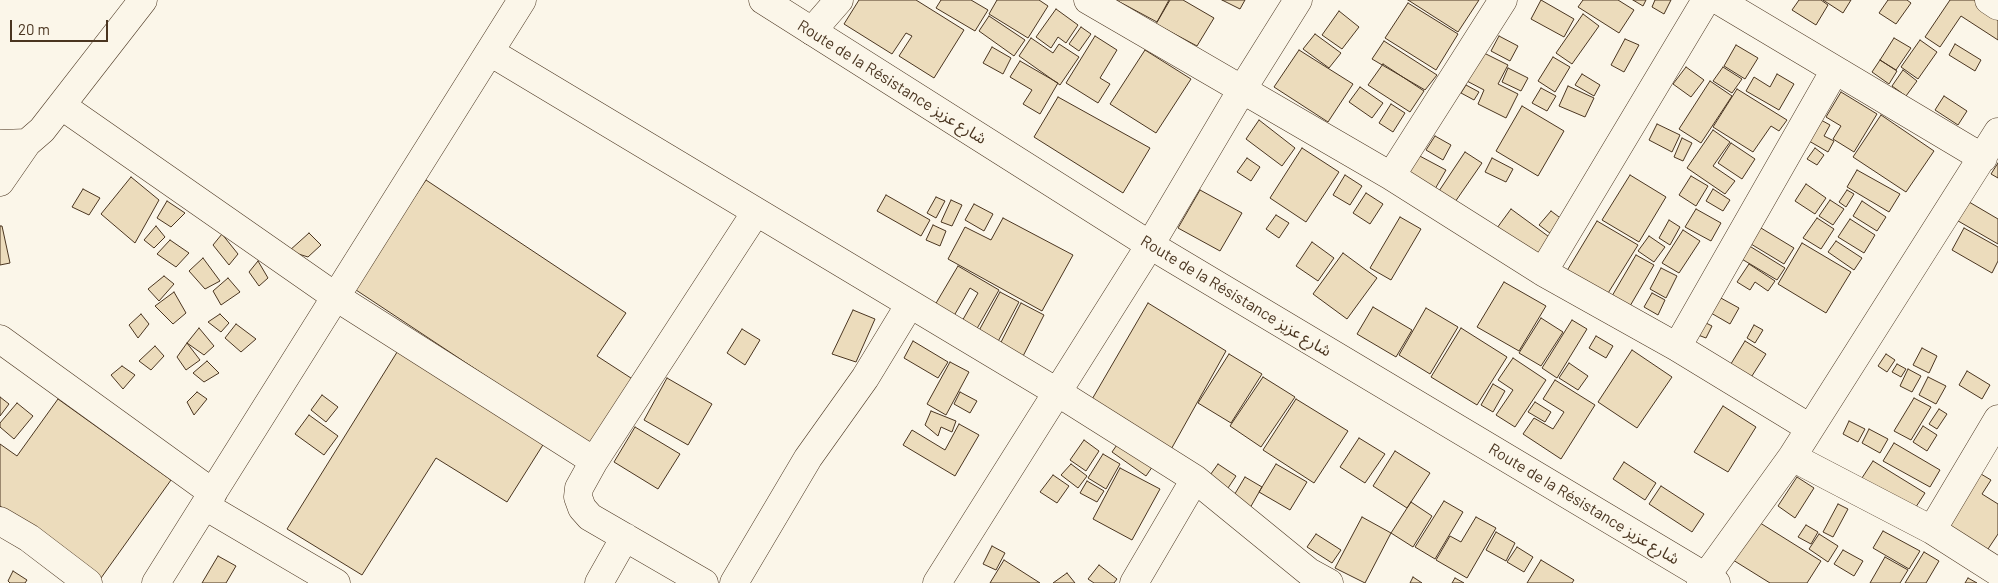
<!DOCTYPE html>
<meta charset="utf-8">
<style>
body{margin:0}
#map{position:relative;width:1998px;height:583px;overflow:hidden;background:#fbf6e9;font-family:Barlow,sans-serif}
canvas{display:block}
.scale{position:absolute;left:10px;top:20px;width:98px;height:22px;box-sizing:border-box;border:2px solid #4a3520;border-top:0;padding-left:6px;font-size:15px;line-height:18px;white-space:nowrap;color:#4a3520;-webkit-text-stroke:4px #fbf6e9;paint-order:stroke}
</style>
<div id="map">
<canvas width="1998" height="583"></canvas>
<div class="scale">20 m</div>
</div>
<script>
const ctx = document.querySelector('canvas').getContext('2d');
ctx.lineJoin = 'round';
function paint(path, color) {
  ctx.fillStyle = color;
  ctx.fill(path, 'evenodd');
}
function shape(rows) {
  const path = new Path2D();
  for (const r of rows) {
    path.moveTo(r[0], r[1]);
    for (let i = 2; i < r.length; i += 2) path.lineTo(r[i], r[i + 1]);
  }
  return path;
}
function stroke(path, color, width, dash) {
  ctx.strokeStyle = color;
  ctx.lineWidth = width;
  ctx.lineCap = dash ? 'butt' : 'round';
  ctx.setLineDash(dash || []);
  ctx.stroke(path);
}
function drawText(font, color, halo, rows, align = 'center') {
  ctx.font = font + ' Barlow,"Noto Sans Arabic",sans-serif';
  ctx.lineWidth = 4;
  ctx.setLineDash([]);
  ctx.textBaseline = 'middle';
  ctx.strokeStyle = halo;
  ctx.fillStyle = color;
  for (const [text, x, y, turn = 0] of rows) {
    ctx.save();
    ctx.translate(x, y);
    ctx.rotate((+turn || 0) * Math.PI / 180);
    ctx.textAlign = isNaN(turn) ? turn : align;
    if (halo) ctx.strokeText(text, 0, 0);
    ctx.fillText(text, 0, 0);
    ctx.restore();
  }
}
const building = shape([
 [859,0,916,0,964,30,934,78,899,56,912,36,906,33,892,54,844,24,859,0],
 [941,0,971,0,988,10,975,31,936,8,941,0],
 [997,0,1039,0,1048,6,1028,38,989,14,997,0],
 [1116,0,1169,0,1157,22,1116,0],
 [1170,0,1183,0,1214,18,1197,46,1156,24,1170,0],
 [1222,0,1245,0,1240,9,1222,0],
 [1408,0,1479,0,1458,32,1408,0],
 [1541,0,1574,19,1564,37,1531,19,1541,0],
 [1583,0,1618,0,1634,10,1619,33,1578,7,1583,0],
 [1633,0,1646,0,1643,6,1633,0],
 [1655,0,1671,0,1664,14,1652,7,1655,0],
 [1799,0,1821,0,1828,5,1816,25,1792,10,1799,0],
 [1823,0,1851,0,1843,13,1823,0],
 [1888,0,1907,0,1911,3,1896,24,1879,13,1888,0],
 [1950,0,1976,0,1998,15,1998,40,1961,16,1940,47,1925,37,1950,0],
 [1408,3,1458,34,1436,70,1385,38,1408,3],
 [1056,9,1078,25,1066,43,1058,37,1051,48,1036,37,1056,9],
 [1339,11,1359,27,1342,49,1322,35,1339,11],
 [1583,14,1599,26,1572,64,1556,53,1583,14],
 [989,16,1025,40,1014,56,979,31,989,16],
 [1081,27,1091,34,1079,51,1069,44,1081,27],
 [1315,34,1341,53,1329,68,1303,49,1315,34],
 [1095,36,1117,50,1100,78,1110,84,1098,103,1066,83,1095,36],
 [1499,36,1518,46,1510,61,1491,51,1499,36],
 [1031,38,1053,53,1059,44,1079,57,1060,85,1019,56,1031,38],
 [1894,38,1911,48,1896,70,1880,60,1894,38],
 [1625,39,1639,45,1624,72,1611,65,1625,39],
 [1920,40,1937,52,1918,79,1901,67,1920,40],
 [1384,41,1437,75,1425,90,1372,59,1384,41],
 [1955,44,1981,60,1975,71,1949,55,1955,44],
 [1736,45,1758,58,1745,79,1724,66,1736,45],
 [992,47,1011,58,1003,74,983,63,992,47],
 [1145,50,1191,79,1156,133,1110,104,1145,50],
 [1299,50,1353,84,1328,122,1274,87,1299,50],
 [1480,51,1508,65,1498,84,1518,94,1506,118,1478,104,1484,90,1465,80,1480,51],
 [1553,57,1570,67,1555,92,1538,81,1553,57],
 [1880,60,1897,71,1889,84,1872,72,1880,60],
 [1020,61,1058,83,1040,114,1023,104,1032,90,1010,77,1020,61],
 [1383,64,1424,91,1410,112,1368,85,1383,64],
 [1686,67,1704,80,1691,97,1673,84,1686,67],
 [1723,67,1742,79,1732,93,1713,81,1723,67],
 [1508,68,1528,78,1521,91,1502,82,1508,68],
 [1903,70,1917,81,1906,96,1892,86,1903,70],
 [1582,74,1600,85,1594,96,1575,85,1582,74],
 [1777,74,1794,84,1779,110,1746,91,1754,77,1770,87,1777,74],
 [1710,81,1732,96,1701,143,1679,129,1710,81],
 [1466,85,1479,92,1474,100,1461,93,1466,85],
 [1568,86,1594,98,1585,117,1559,106,1568,86],
 [1360,87,1383,103,1372,118,1349,102,1360,87],
 [1541,88,1556,96,1547,111,1532,103,1541,88],
 [1737,89,1787,120,1779,131,1771,126,1753,152,1713,127,1737,89],
 [1841,92,1877,114,1854,152,1833,139,1841,126,1826,117,1841,92],
 [1944,96,1967,111,1958,125,1935,110,1944,96],
 [1058,97,1150,148,1123,193,1034,137,1058,97],
 [1391,104,1405,113,1393,132,1379,123,1391,104],
 [1522,106,1564,131,1538,176,1496,151,1522,106],
 [1881,115,1934,151,1906,192,1853,157,1881,115],
 [1259,120,1295,148,1282,166,1246,139,1259,120],
 [1821,120,1830,125,1824,136,1834,141,1828,152,1809,141,1821,120],
 [1657,124,1680,135,1672,152,1649,140,1657,124],
 [1713,130,1730,142,1713,166,1735,181,1725,194,1687,168,1713,130],
 [1435,136,1451,145,1443,160,1426,150,1435,136],
 [1682,138,1692,143,1683,161,1674,157,1682,138],
 [1731,143,1755,159,1742,179,1718,163,1731,143],
 [1302,148,1339,172,1306,222,1270,198,1302,148],
 [1815,148,1824,155,1817,165,1807,159,1815,148],
 [1465,152,1482,163,1455,202,1439,191,1465,152],
 [1416,154,1446,170,1435,189,1405,173,1416,154],
 [1247,158,1260,167,1251,181,1237,172,1247,158],
 [1492,158,1513,169,1506,182,1485,172,1492,158],
 [1998,163,1998,178,1991,174,1998,163],
 [1857,170,1900,194,1889,212,1847,187,1857,170],
 [1345,175,1362,186,1350,205,1333,195,1345,175],
 [1630,175,1666,197,1639,242,1602,220,1630,175],
 [1691,176,1708,186,1696,206,1679,195,1691,176],
 [131,177,159,200,135,243,101,214,131,177],
 [426,180,626,313,597,356,634,380,590,445,353,288,426,180],
 [1806,184,1826,198,1815,214,1795,201,1806,184],
 [83,189,100,198,89,215,72,207,83,189],
 [1713,189,1730,200,1723,211,1706,201,1713,189],
 [1200,190,1242,213,1220,251,1178,228,1200,190],
 [1847,190,1854,194,1846,207,1839,202,1847,190],
 [1366,193,1383,204,1370,224,1353,213,1366,193],
 [886,195,930,220,921,236,877,211,886,195],
 [936,197,945,201,936,218,927,213,936,197],
 [1964,199,1998,219,1998,244,1953,218,1964,199],
 [951,200,962,205,952,226,941,222,951,200],
 [1830,200,1844,209,1833,225,1819,216,1830,200],
 [167,201,185,213,171,227,157,218,167,201],
 [1862,201,1886,217,1877,231,1853,216,1862,201],
 [974,204,993,214,984,231,965,220,974,204],
 [1511,209,1552,239,1538,258,1497,228,1511,209],
 [1696,209,1721,223,1711,241,1685,227,1696,209],
 [1551,211,1567,223,1555,237,1539,225,1551,211],
 [1276,215,1289,223,1279,238,1266,229,1276,215],
 [1400,217,1421,229,1391,280,1370,268,1400,217],
 [1003,218,1073,255,1042,311,948,259,965,227,991,240,1003,218],
 [1817,218,1834,229,1821,249,1803,238,1817,218],
 [1850,219,1875,235,1864,253,1838,237,1850,219],
 [1669,220,1680,227,1670,245,1659,238,1669,220],
 [1597,221,1638,245,1605,298,1565,274,1597,221],
 [933,225,946,231,940,246,926,240,933,225],
 [1756,225,1794,248,1784,264,1746,241,1756,225],
 [0,226,2,226,10,263,0,265,0,226],
 [156,226,165,237,154,248,144,240,156,226],
 [1964,228,1998,247,1998,261,1992,273,1952,250,1964,228],
 [1683,230,1700,241,1679,273,1662,263,1683,230],
 [309,233,321,245,308,257,289,251,309,233],
 [222,234,238,254,229,265,213,245,222,234],
 [1649,236,1665,247,1654,262,1638,251,1649,236],
 [170,240,189,253,176,267,157,254,170,240],
 [1836,241,1862,258,1854,270,1828,252,1836,241],
 [1312,242,1334,258,1318,281,1296,266,1312,242],
 [1743,242,1785,268,1777,280,1735,255,1743,242],
 [1802,243,1851,272,1826,313,1778,284,1802,243],
 [1343,253,1377,278,1347,319,1313,294,1343,253],
 [1636,255,1654,265,1630,306,1612,296,1636,255],
 [203,258,220,281,205,289,189,271,203,258],
 [258,261,268,278,259,286,249,272,258,261],
 [1749,264,1775,281,1768,291,1755,282,1750,290,1737,282,1749,264],
 [958,266,999,290,975,332,961,323,978,293,970,288,951,321,932,310,958,266],
 [1661,268,1677,276,1666,298,1650,289,1661,268],
 [164,276,174,284,159,301,148,289,164,276],
 [228,278,240,292,221,305,213,291,228,278],
 [1504,282,1546,306,1519,351,1477,327,1504,282],
 [174,292,186,313,173,324,155,306,174,292],
 [1000,292,1019,302,994,349,975,338,1000,292],
 [1652,293,1665,300,1658,315,1644,307,1652,293],
 [1719,297,1739,308,1730,324,1711,313,1719,297],
 [1021,303,1044,315,1019,364,996,352,1021,303],
 [1148,303,1226,351,1169,453,1091,401,1148,303],
 [1373,307,1412,330,1396,357,1357,334,1373,307],
 [1426,308,1458,327,1430,374,1399,355,1426,308],
 [853,310,875,319,856,362,832,354,853,310],
 [141,314,149,324,138,338,129,325,141,314],
 [220,314,229,323,221,332,208,322,220,314],
 [1541,318,1563,332,1541,366,1519,353,1541,318],
 [1572,320,1587,329,1557,378,1542,368,1572,320],
 [1704,322,1712,326,1706,338,1698,335,1704,322],
 [236,324,256,339,241,352,225,338,236,324],
 [1754,325,1763,330,1755,343,1747,338,1754,325],
 [199,328,214,346,204,355,187,343,199,328],
 [1461,328,1507,357,1477,405,1431,377,1461,328],
 [742,329,760,340,745,365,727,353,742,329],
 [1596,336,1613,346,1606,358,1589,348,1596,336],
 [913,341,948,362,938,378,904,358,913,341],
 [1745,341,1766,354,1750,379,1729,367,1745,341],
 [187,343,200,360,186,370,177,357,187,343],
 [155,346,164,356,151,370,139,361,155,346],
 [1922,348,1937,356,1929,373,1913,365,1922,348],
 [399,349,546,440,507,502,436,458,362,575,287,529,399,349],
 [1632,350,1672,377,1637,428,1598,402,1632,350],
 [1229,354,1262,374,1231,423,1198,403,1229,354],
 [1886,354,1895,360,1887,372,1878,366,1886,354],
 [1513,358,1546,380,1515,427,1496,415,1513,390,1498,380,1513,358],
 [207,361,219,373,204,382,193,373,207,361],
 [950,362,969,372,946,415,927,404,950,362],
 [1569,363,1588,376,1578,390,1559,378,1569,363],
 [1897,364,1906,369,1901,377,1892,372,1897,364],
 [122,366,135,375,123,389,111,375,122,366],
 [1908,369,1921,376,1912,392,1900,386,1908,369],
 [1967,371,1990,385,1982,399,1959,385,1967,371],
 [1263,377,1295,397,1261,447,1230,426,1263,377],
 [1928,377,1946,386,1936,404,1919,395,1928,377],
 [667,378,712,404,688,445,644,420,667,378],
 [1555,380,1595,405,1561,459,1523,434,1534,418,1553,429,1564,412,1543,399,1555,380],
 [1493,384,1505,391,1493,412,1481,405,1493,384],
 [197,392,207,399,194,415,187,402,197,392],
 [960,392,977,401,970,413,954,404,960,392],
 [322,395,338,407,326,422,311,410,322,395],
 [0,397,9,404,0,416,0,397],
 [1914,398,1931,407,1911,440,1894,431,1914,398],
 [58,399,171,480,101,578,0,506,0,444,17,456,58,399],
 [1296,399,1348,431,1314,483,1263,450,1296,399],
 [1535,402,1551,412,1545,422,1528,412,1535,402],
 [17,403,33,416,14,439,0,427,0,423,17,403],
 [1723,406,1756,427,1728,472,1694,452,1723,406],
 [1939,409,1947,414,1937,429,1929,424,1939,409],
 [931,411,956,421,952,432,941,427,938,436,925,425,931,411],
 [309,415,338,436,324,455,295,434,309,415],
 [1849,421,1865,429,1858,442,1843,434,1849,421],
 [959,424,979,435,955,476,903,445,912,430,945,450,959,424],
 [1923,426,1937,435,1927,451,1913,442,1923,426],
 [635,427,680,454,658,489,614,462,635,427],
 [1869,429,1888,439,1880,453,1862,443,1869,429],
 [1359,438,1385,454,1365,483,1340,467,1359,438],
 [1121,439,1155,463,1146,476,1112,452,1121,439],
 [1084,440,1099,451,1086,471,1070,460,1084,440],
 [1894,443,1940,470,1930,487,1883,461,1894,443],
 [1395,451,1430,473,1407,508,1373,486,1395,451],
 [1103,454,1120,464,1106,489,1088,478,1103,454],
 [1873,461,1925,493,1912,513,1860,481,1873,461],
 [1624,462,1656,483,1645,500,1613,479,1624,462],
 [1071,464,1087,476,1078,488,1061,475,1071,464],
 [1218,464,1236,476,1226,491,1208,478,1218,464],
 [1276,464,1307,482,1290,510,1259,492,1276,464],
 [1120,468,1160,489,1132,540,1093,519,1120,468],
 [1976,471,1991,480,1982,494,1998,504,1998,534,1986,552,1942,525,1976,471],
 [1053,475,1069,486,1057,503,1040,492,1053,475],
 [1245,477,1262,487,1250,508,1233,497,1245,477],
 [1797,477,1814,488,1795,518,1778,506,1797,477],
 [1087,481,1104,491,1097,502,1080,493,1087,481],
 [1661,486,1704,514,1692,532,1649,504,1661,486],
 [1444,501,1463,512,1435,559,1415,547,1444,501],
 [1411,502,1432,516,1413,547,1391,533,1411,502],
 [1838,504,1848,509,1833,537,1823,532,1838,504],
 [1362,517,1391,533,1365,583,1335,568,1362,517],
 [1476,517,1496,528,1467,578,1436,560,1450,536,1461,542,1476,517],
 [1757,521,1821,561,1807,583,1770,583,1733,560,1757,521],
 [1806,525,1818,532,1811,544,1798,537,1806,525],
 [1883,531,1920,551,1909,569,1873,548,1883,531],
 [1496,532,1515,543,1506,561,1486,550,1496,532],
 [1316,534,1341,550,1332,563,1307,547,1316,534],
 [1819,534,1838,546,1828,562,1809,549,1819,534],
 [992,546,1005,553,996,570,983,564,992,546],
 [1517,547,1533,557,1524,572,1507,562,1517,547],
 [1843,550,1863,561,1854,576,1834,564,1843,550],
 [1924,552,1939,561,1926,583,1905,583,1924,552],
 [218,556,236,566,226,583,202,583,218,556],
 [1885,557,1908,570,1900,583,1870,583,1885,557],
 [1004,560,1040,583,990,583,1004,560],
 [1541,560,1574,580,1572,583,1527,583,1541,560],
 [1099,565,1117,579,1114,583,1094,583,1088,579,1099,565],
 [13,571,27,580,25,583,10,583,8,581,13,571],
 [1067,573,1075,583,1053,583,1067,573],
 [1413,577,1422,583,1410,583,1413,577],
 [1455,578,1464,583,1452,583,1455,578],
 [1968,578,1977,583,1965,583,1968,578]
]);
paint(building, '#ecdcbc');
stroke(building, '#4a3520', 1);
const minor = shape([
 [1088,0,1391,176,1543,272,1677,347,1810,428],
 [1718,0,1983,158],
 [1989,0,1998,6],
 [812,31,839,0],
 [490,52,1057,392,1195,479,1309,572,1329,583],
 [62,106,336,297,594,461],
 [0,144,27,143,42,130,143,0],
 [1391,176,1503,0],
 [0,182,27,143],
 [1543,272,1706,0],
 [0,339,213,493],
 [1677,347,1835,70],
 [1792,457,1932,530,1998,572],
 [205,506,336,583],
 [0,521,29,538,88,583],
 [1932,530,1998,419],
 [156,583,522,0],
 [599,583,625,537],
 [704,583,590,517,582,508,578,497,579,488,594,461,756,212],
 [734,583,808,458,865,378,910,304],
 [937,583,1150,245,1243,88,1298,0],
 [1134,583,1195,479],
 [1701,583,1792,457,1998,132]
]);
const major = shape([
 [763,0,1150,245,1716,583]
]);
stroke(minor, '#4a3520', 29);
stroke(major, '#4a3520', 29);
stroke(minor, '#fbf6e9', 28);
stroke(major, '#fbf6e9', 28);
drawText('16px', '#4a3520', '#fbf6e9', [
 ["Route de la Résistance شارع عزيز",892,82,32],
 ["Route de la Résistance شارع عزيز",1236,296,31],
 ["Route de la Résistance شارع عزيز",1584,504,31]
]);
</script>
